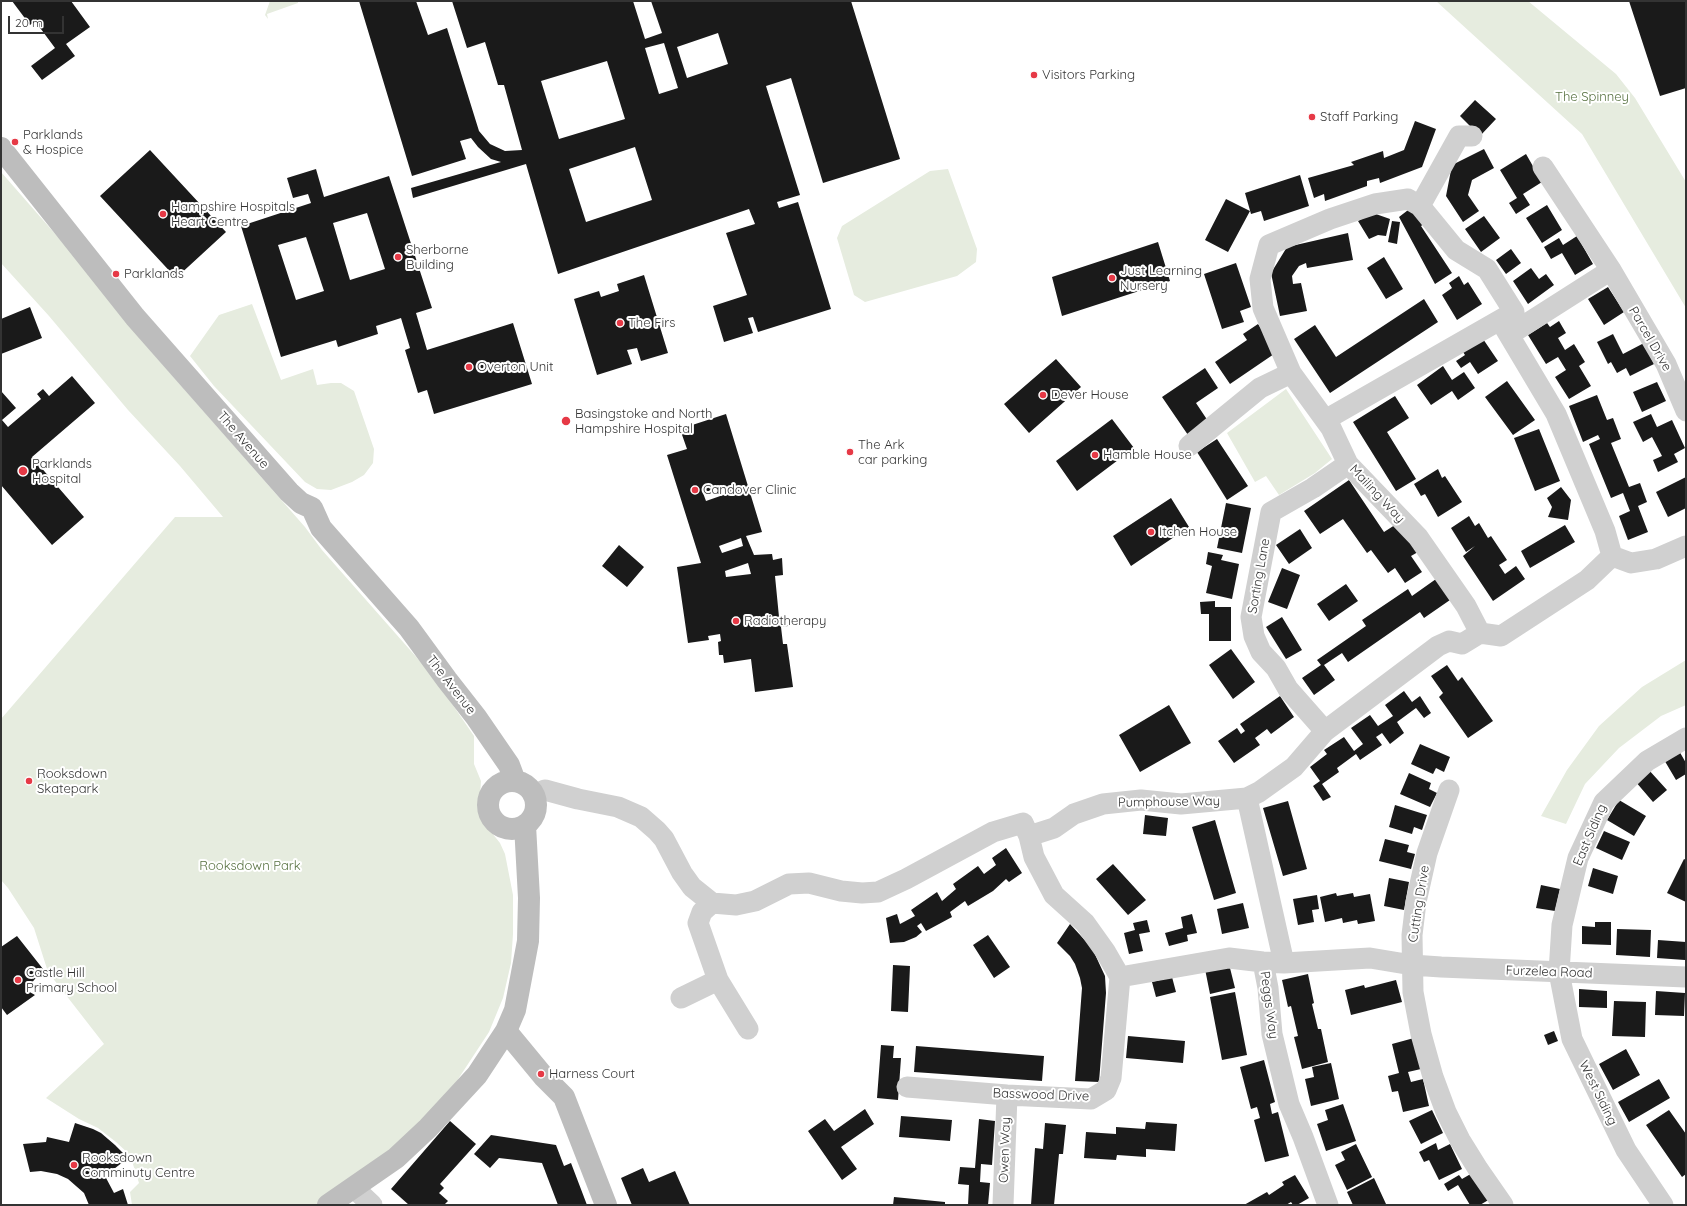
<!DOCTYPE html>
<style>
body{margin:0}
#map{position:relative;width:1687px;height:1206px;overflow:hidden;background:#fff;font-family:Quicksand,sans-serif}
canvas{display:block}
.frame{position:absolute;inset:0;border:2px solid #333;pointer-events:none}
.scale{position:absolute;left:8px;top:16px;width:56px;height:18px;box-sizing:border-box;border:2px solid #333;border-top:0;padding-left:5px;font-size:12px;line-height:14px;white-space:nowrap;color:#333;-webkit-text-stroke:3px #fff;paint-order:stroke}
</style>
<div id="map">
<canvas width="1687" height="1206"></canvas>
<div class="frame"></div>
<div class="scale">20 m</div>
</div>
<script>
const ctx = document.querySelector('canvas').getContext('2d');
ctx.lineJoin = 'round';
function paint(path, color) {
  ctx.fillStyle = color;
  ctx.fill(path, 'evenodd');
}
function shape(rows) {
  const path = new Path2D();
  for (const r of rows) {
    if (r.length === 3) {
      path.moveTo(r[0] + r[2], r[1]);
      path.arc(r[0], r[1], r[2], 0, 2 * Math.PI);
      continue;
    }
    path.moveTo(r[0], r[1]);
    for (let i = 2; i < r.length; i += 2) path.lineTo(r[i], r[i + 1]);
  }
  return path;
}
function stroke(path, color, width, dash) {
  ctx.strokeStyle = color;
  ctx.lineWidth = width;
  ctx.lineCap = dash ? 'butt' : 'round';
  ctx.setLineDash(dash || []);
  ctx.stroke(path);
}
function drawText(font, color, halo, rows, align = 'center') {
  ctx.font = font + ' Quicksand,sans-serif';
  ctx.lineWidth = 4;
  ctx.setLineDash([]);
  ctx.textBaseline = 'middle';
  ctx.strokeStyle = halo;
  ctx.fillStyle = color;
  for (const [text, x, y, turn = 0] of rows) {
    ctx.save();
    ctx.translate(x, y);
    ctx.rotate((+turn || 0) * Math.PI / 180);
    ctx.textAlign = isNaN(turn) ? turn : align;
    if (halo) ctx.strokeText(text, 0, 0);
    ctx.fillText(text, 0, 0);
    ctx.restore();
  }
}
paint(shape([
 [270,1,298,1,298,3,267,14,268,19,265,15],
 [1436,1,1528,1,1616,74,1635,98,1686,182,1686,308,1582,134],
 [948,169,977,249,976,262,957,276,865,302,854,295,837,238,842,226,930,171],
 [1,172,64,244,142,341,305,527,322,550,433,676,474,736,474,764,481,781,479,812,484,823,500,843,505,854,513,895,513,934,511,963,503,998,489,1032,447,1096,408,1139,351,1183,315,1205,132,1205,130,1192,139,1183,130,1155,116,1142,98,1128,79,1119,46,1098,104,1044,48,972,34,928,8,888,1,880,1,719,175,517,223,517,180,466,128,410,49,316,1,263],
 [252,304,281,380,313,369,317,385,331,383,341,383,354,391,374,449,373,463,364,475,352,482,331,490,317,489,305,482,214,386,190,356,219,315],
 [1286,389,1332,459,1315,473,1279,495,1266,476,1255,482,1227,433],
 [1686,660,1686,705,1661,716,1619,748,1585,784,1566,824,1541,816,1567,770,1599,726,1642,687]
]), '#e6ecdf');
paint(shape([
 [12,1,71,1,90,27,66,44,75,56,42,80,31,66,55,48,35,21,30,25],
 [359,1,416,1,428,35,447,28,479,131,490,144,505,151,522,150,504,85,498,85,485,42,467,48,452,1,633,1,645,39,662,33,651,1,851,1,900,159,823,183,791,78,766,86,800,195,777,202,779,208,798,202,831,309,758,332,753,317,748,318,753,333,724,342,713,306,747,295,726,233,755,224,749,209,558,274,526,164,413,198,411,188,501,162,491,159,478,147,471,138,460,141,466,159,412,176],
 [718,33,728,64,687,78,677,47],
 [664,43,678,88,659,94,645,48],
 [607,61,625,119,559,139,541,81],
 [635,147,652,200,586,222,569,169],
 [1629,1,1686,1,1686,88,1660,96],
 [1475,100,1496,119,1480,136,1460,116],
 [1415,121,1436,129,1422,167,1380,183,1379,178,1367,181,1367,186,1325,201,1324,194,1314,198,1308,178,1354,165,1351,162,1383,151,1384,158,1404,150],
 [1484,149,1494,168,1472,180,1468,195,1479,211,1463,222,1446,196,1452,165],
 [150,150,226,232,176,278,100,196],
 [1526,154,1542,182,1523,194,1530,205,1516,214,1509,203,1517,198,1500,170],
 [316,169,324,197,389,176,432,308,416,313,427,350,513,323,532,384,434,414,427,390,418,393,405,350,410,348,401,318,376,326,378,334,338,347,336,340,281,357,241,226,311,203,308,194,293,198,287,178],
 [367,213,385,269,350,280,333,223],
 [306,237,324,291,296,300,278,245],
 [1300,175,1309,206,1264,221,1261,211,1251,214,1245,193],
 [1226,199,1250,211,1228,252,1205,240],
 [1547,205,1562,230,1542,243,1526,218],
 [1412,207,1424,224,1421,226,1452,273,1435,284,1399,217],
 [1373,213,1390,219,1386,236,1378,235,1369,239,1358,221],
 [1484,216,1500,238,1481,252,1465,229],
 [1392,221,1400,222,1397,244,1388,242],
 [1348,233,1353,260,1307,268,1306,263,1299,266,1292,276,1293,284,1301,283,1307,311,1280,316,1271,273,1287,247],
 [1577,236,1593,264,1575,275,1562,253,1551,259,1544,247,1559,238,1563,245],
 [1158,242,1170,281,1062,316,1052,277],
 [1511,249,1521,263,1506,274,1496,260],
 [1384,257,1403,289,1386,299,1367,268],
 [1236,263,1251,307,1240,311,1244,322,1222,329,1204,274],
 [1531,268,1539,279,1546,274,1554,285,1528,304,1513,281],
 [644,275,668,353,641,361,637,348,627,350,632,364,597,375,574,299,599,291,601,297,619,291,617,284],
 [1459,276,1464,285,1468,282,1482,304,1457,320,1442,295,1452,288,1449,283],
 [1608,287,1624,312,1604,325,1588,299],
 [1424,299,1438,322,1330,393,1294,339,1315,325,1336,357],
 [30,307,42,338,1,354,1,319],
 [1559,321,1566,333,1558,338,1565,350,1574,344,1585,362,1579,366,1591,386,1569,399,1555,377,1566,370,1558,357,1546,364,1528,335,1547,323,1550,327],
 [1258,324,1277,352,1230,384,1215,362,1247,340,1243,334],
 [1613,334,1623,354,1644,343,1654,364,1630,376,1626,368,1617,373,1611,362,1608,364,1597,342],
 [1481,336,1498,361,1478,374,1470,362,1461,368,1456,361,1465,355,1461,349],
 [1056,359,1081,387,1029,433,1004,404],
 [1443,366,1452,380,1464,372,1475,388,1458,400,1452,391,1431,405,1417,385],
 [1205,368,1218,388,1196,403,1208,421,1188,435,1162,397],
 [72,376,95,403,32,457,84,517,52,545,1,485,1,391,16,408,2,420,8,427,41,399,37,394,43,389,49,396],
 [1507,381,1535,420,1513,435,1485,397],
 [1657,382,1666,401,1642,412,1633,392],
 [1597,395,1607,420,1613,418,1621,439,1611,443,1629,487,1640,483,1647,502,1638,506,1648,532,1628,540,1619,516,1630,511,1623,493,1611,498,1589,444,1600,439,1598,435,1583,442,1569,406],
 [1395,396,1409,418,1387,432,1416,479,1396,491,1353,422],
 [726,414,762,532,746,536,754,555,772,554,773,560,782,558,783,575,775,576,779,617,787,616,788,626,781,627,783,644,787,644,793,687,755,692,751,659,724,663,723,655,719,655,718,642,721,641,720,634,708,636,709,640,688,643,677,567,701,563,667,455,687,449,680,429],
 [723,486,726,494,706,501,703,493],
 [741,538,743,546,722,553,719,546],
 [748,563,751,574,726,577,725,571],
 [1651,414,1657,427,1672,420,1685,448,1674,454,1678,462,1658,472,1653,460,1662,456,1652,437,1643,442,1633,422],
 [1112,419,1134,448,1077,491,1056,461],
 [1539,429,1560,481,1535,491,1514,438],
 [1217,439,1248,486,1227,500,1197,452],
 [1438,469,1442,478,1445,476,1462,502,1438,517,1425,494,1421,496,1414,484],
 [1686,477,1686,508,1668,517,1656,492],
 [1349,480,1384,532,1398,523,1418,552,1411,556,1422,572,1405,583,1395,568,1388,573,1371,550,1367,553,1343,519,1320,534,1304,511],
 [1561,487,1571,500,1568,520,1548,517,1552,507,1547,498],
 [1171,498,1189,527,1131,566,1113,536],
 [1226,503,1251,508,1242,553,1217,548],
 [1469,516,1475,526,1479,523,1488,538,1491,536,1507,560,1499,565,1505,574,1516,566,1525,579,1493,601,1463,556,1475,546,1466,552,1451,528],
 [1565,525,1575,542,1530,568,1521,551],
 [1300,529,1312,548,1289,564,1276,545],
 [619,545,644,567,627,587,602,566],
 [1208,552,1223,555,1221,560,1239,564,1232,599,1206,593,1212,566,1206,564],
 [1282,568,1300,575,1287,609,1268,602],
 [1436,579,1450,600,1424,618,1420,612,1348,662,1342,653,1324,665,1335,680,1314,695,1302,678,1321,665,1317,660,1366,626,1362,620,1408,589,1412,596],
 [1346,584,1358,601,1329,621,1317,604],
 [1215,601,1215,607,1231,607,1231,641,1209,641,1209,614,1201,614,1200,602],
 [1282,617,1302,650,1286,659,1266,627],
 [1231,649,1255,682,1233,699,1209,665],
 [1447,665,1458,681,1462,677,1493,721,1468,738,1439,697,1443,693,1431,676],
 [1404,691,1412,702,1420,696,1431,713,1424,718,1416,708,1397,722,1404,733,1390,744,1382,733,1376,737,1382,745,1360,760,1356,754,1337,768,1339,772,1322,784,1331,797,1323,801,1313,786,1320,781,1310,767,1327,754,1324,750,1344,737,1354,751,1363,744,1351,728,1370,715,1378,726,1393,716,1385,705],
 [1280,696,1294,717,1271,734,1267,729,1255,738,1260,745,1234,763,1218,741,1237,728,1241,734,1245,731,1240,724],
 [1169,705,1191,743,1140,772,1119,735],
 [1420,744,1450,757,1444,772,1436,768,1433,774,1411,764],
 [1678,749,1686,763,1686,774,1676,780,1663,758],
 [1648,769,1667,790,1653,802,1635,781],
 [1409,773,1431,783,1429,789,1437,793,1430,807,1400,794],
 [1619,800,1646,816,1634,836,1607,820],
 [1288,801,1307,869,1283,876,1263,808],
 [1395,805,1427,815,1422,830,1414,827,1412,834,1389,827],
 [1145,815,1168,818,1166,836,1143,834],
 [1215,820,1236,893,1214,900,1192,827],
 [1604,831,1630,842,1622,860,1596,848],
 [1385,839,1409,845,1407,852,1415,854,1411,869,1379,861],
 [1006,848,1022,873,1009,882,1006,879,993,891,968,906,965,901,950,912,952,917,926,931,921,923,917,926,922,932,916,937,904,942,890,943,886,918,897,914,900,924,915,916,911,910,937,892,942,901,956,889,953,884,978,866,984,874,996,865,992,858],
 [1684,859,1686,860,1686,902,1667,893],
 [1113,864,1146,900,1128,915,1096,879],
 [1593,868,1618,876,1613,894,1588,886],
 [1389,878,1409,882,1404,910,1384,906],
 [1541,885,1560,889,1555,911,1536,908],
 [1336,893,1337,896,1353,893,1354,897,1370,894,1375,921,1358,924,1357,920,1343,923,1342,918,1325,922,1320,897],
 [1317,895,1319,909,1312,910,1314,922,1298,925,1293,899],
 [1243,903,1249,928,1222,934,1217,909],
 [1192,914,1197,933,1187,935,1188,941,1169,946,1165,933,1183,928,1181,917],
 [1147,920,1150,932,1139,934,1143,951,1129,954,1124,933,1135,930,1133,923],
 [1595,922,1611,922,1611,945,1582,944,1582,926,1595,927],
 [1070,924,1092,948,1105,976,1106,993,1099,1082,1075,1081,1082,988,1080,978,1075,964,1070,956,1057,943],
 [1617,929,1651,930,1650,957,1616,955],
 [988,935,1010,967,994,978,973,945],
 [17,936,43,969,26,990,35,995,7,1015,1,1007,1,947],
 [1658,940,1686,942,1685,960,1657,958],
 [1229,964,1235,988,1210,994,1205,969],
 [893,965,910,966,908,1012,891,1011],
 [1308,974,1314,1003,1312,1004,1318,1029,1321,1029,1328,1062,1302,1069,1294,1037,1298,1036,1291,1006,1288,1007,1282,980],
 [1172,977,1176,992,1156,997,1152,982],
 [1396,980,1402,1002,1351,1015,1345,990,1364,985,1365,988],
 [1579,989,1607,991,1607,1008,1579,1007],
 [1656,991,1685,993,1684,1016,1655,1015],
 [1235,992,1247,1055,1222,1060,1210,997],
 [1614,1001,1646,1002,1645,1037,1612,1036],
 [1554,1031,1558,1041,1548,1045,1544,1035],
 [1128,1036,1185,1041,1183,1063,1126,1058],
 [1414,1038,1421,1069,1408,1072,1411,1082,1423,1079,1429,1106,1403,1112,1398,1091,1392,1092,1388,1076,1399,1073,1392,1044],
 [881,1045,894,1046,893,1058,901,1058,898,1100,877,1098],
 [916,1046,1044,1056,1042,1081,914,1072],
 [1626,1049,1640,1075,1613,1090,1599,1064],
 [1264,1060,1275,1102,1270,1104,1272,1114,1278,1112,1289,1156,1265,1162,1254,1120,1260,1118,1257,1107,1251,1109,1240,1067],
 [1331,1063,1339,1099,1311,1106,1305,1079,1314,1077,1312,1067],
 [1659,1079,1670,1098,1629,1122,1618,1102],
 [1343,1104,1356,1141,1326,1151,1317,1124,1328,1120,1325,1110],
 [865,1109,874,1124,841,1147,857,1169,842,1180,808,1131,825,1119,834,1131],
 [1432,1110,1443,1133,1421,1144,1409,1121],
 [1669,1110,1686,1134,1686,1174,1682,1177,1646,1125],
 [901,1116,952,1120,950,1141,899,1137],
 [979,1119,995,1121,992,1165,981,1164,980,1182,990,1183,988,1205,968,1205,969,1185,958,1184,960,1167,975,1168],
 [450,1121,476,1144,440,1184,444,1188,439,1193,448,1201,444,1205,409,1205,391,1189],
 [1146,1122,1177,1124,1175,1151,1146,1149,1146,1157,1117,1155,1116,1160,1084,1158,1086,1132,1116,1134,1116,1127,1145,1129],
 [75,1123,93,1129,101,1133,115,1145,128,1158,105,1176,114,1193,123,1189,128,1205,89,1205,84,1193,68,1179,57,1174,41,1171,30,1172,23,1144,46,1142,47,1137,69,1142],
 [1045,1123,1066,1125,1063,1154,1059,1154,1054,1205,1031,1205,1035,1148,1043,1149],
 [491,1135,556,1145,564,1166,571,1163,587,1205,558,1205,542,1163,499,1158,490,1168,474,1154],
 [1436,1143,1438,1150,1450,1144,1462,1169,1439,1180,1429,1160,1424,1162,1419,1152],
 [1356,1144,1372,1177,1347,1190,1335,1165,1345,1160,1341,1152],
 [643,1168,649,1182,675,1171,690,1205,632,1205,621,1178],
 [1474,1172,1490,1199,1480,1205,1470,1205,1458,1185,1448,1191,1444,1184,1459,1175,1462,1179],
 [1295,1175,1309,1198,1297,1205,1293,1205,1291,1202,1286,1205,1244,1205,1267,1192,1269,1195,1284,1185,1282,1182],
 [1374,1178,1386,1204,1353,1205,1347,1192],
 [894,1197,945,1202,945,1205,893,1205]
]), '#1a1a1a');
stroke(shape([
 [1543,167,1611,270,1666,364,1686,411],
 [1420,206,1459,136,1472,136],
 [1500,320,1556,414,1605,531,1612,556],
 [1509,335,1611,270],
 [1325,420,1514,312,1487,269,1456,250,1420,206,1408,199,1375,204,1330,219,1269,245,1260,279,1263,308,1291,373,1331,428,1348,464,1418,537,1466,606,1480,633],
 [1189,446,1260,388,1291,373],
 [1612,556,1631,563,1656,559,1686,546],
 [1325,731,1288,689,1276,668,1261,652,1254,636,1251,617,1271,512,1313,488,1348,464],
 [1449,790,1427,853,1416,902,1412,935,1413,992,1421,1034,1433,1077,1446,1112,1460,1140,1478,1169,1503,1205],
 [533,795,545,790,578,799,618,807,641,817,657,831,664,839,682,873,692,887,712,903,736,905,755,901,789,884,809,883,841,891,862,893,878,892,906,879,993,832,1023,823,1029,836,1054,828,1074,814,1103,804,1141,800,1181,804,1247,798,1259,792,1294,767,1325,731,1438,646,1449,641,1462,644,1480,633,1501,636,1587,580,1612,556],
 [1247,798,1284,963],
 [712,903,702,912,698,923,718,980,748,1029],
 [1263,962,1268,988,1272,1034,1289,1104,1303,1137,1328,1205],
 [1120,977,1229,958,1263,962,1284,963,1370,958,1412,965,1441,967,1686,977],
 [681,998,718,980],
 [907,1087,1007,1095,1091,1099,1106,1090,1111,1078,1120,977,1105,951,1085,923,1054,895,1034,857,1029,836],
 [354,1188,372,1205],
 [1003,1205,1007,1095],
 [1663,1205,1626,1150,1572,1039,1559,972,1562,925,1578,858,1604,802,1647,761,1686,738]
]), '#d0d0d0', 21);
stroke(shape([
 [1,148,135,317,289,492,301,503,312,508,321,528,409,628,447,680,476,717,509,765,515,781],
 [512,805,24],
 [506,1031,544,1077,564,1097,606,1205],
 [328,1205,396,1158,428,1128,477,1075,506,1031,515,1010,528,941,529,898,525,825]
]), '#bdbdbd', 22);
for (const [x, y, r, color] of [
 [1034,75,4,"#e63946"],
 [1312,117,4,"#e63946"],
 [15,142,4,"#e63946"],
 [163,214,4,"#e63946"],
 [398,257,4,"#e63946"],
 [116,274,4,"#e63946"],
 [1112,278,4,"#e63946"],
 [620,323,4,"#e63946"],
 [469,367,4,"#e63946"],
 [1043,395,4,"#e63946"],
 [566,421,5,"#e63946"],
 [850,452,4,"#e63946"],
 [1095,455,4,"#e63946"],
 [23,471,5,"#e63946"],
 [695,490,4,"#e63946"],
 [1151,532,4,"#e63946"],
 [736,621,4,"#e63946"],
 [29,781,4,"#e63946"],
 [18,980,4,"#e63946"],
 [541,1074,4,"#e63946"],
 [74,1165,4,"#e63946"]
]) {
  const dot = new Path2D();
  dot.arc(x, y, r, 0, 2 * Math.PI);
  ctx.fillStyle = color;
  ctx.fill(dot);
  stroke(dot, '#fff', 1.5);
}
drawText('13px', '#333', '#fff', [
 ["Visitors Parking",1042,75],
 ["Staff Parking",1320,117],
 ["Parklands",23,135],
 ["& Hospice",23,150],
 ["Hampshire Hospitals",171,207],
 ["Heart Centre",171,222],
 ["Sherborne",406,250],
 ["Building",406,265],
 ["Just Learning",1120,271],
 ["Nursery",1120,286],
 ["Parklands",124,274],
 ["The Firs",628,323],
 ["Overton Unit",477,367],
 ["Dever House",1051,395],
 ["Basingstoke and North",575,414],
 ["Hampshire Hospital",575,429],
 ["The Ark",858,445],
 ["car parking",858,460],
 ["Hamble House",1103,455],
 ["Parklands",32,464],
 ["Hospital",32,479],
 ["Candover Clinic",703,490],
 ["Itchen House",1159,532],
 ["Radiotherapy",744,621],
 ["Rooksdown",37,774],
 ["Skatepark",37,789],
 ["Castle Hill",26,973],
 ["Primary School",26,988],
 ["Harness Court",549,1074],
 ["Rooksdown",82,1158],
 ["Comminuty Centre",82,1173]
], 'left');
drawText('13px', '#56703f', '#fff', [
 ["The Spinney",1592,97],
 ["Rooksdown Park",250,866]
]);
drawText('13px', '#333', '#fff', [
 ["Parcel Drive",1650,339,60],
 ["The Avenue",243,440,49],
 ["Mailing Way",1377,494,47],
 ["Sorting Lane",1259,576,-80],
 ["The Avenue",451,685,52],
 ["Pumphouse Way",1169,802,-1],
 ["East Siding",1590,835,-67],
 ["Cutting Drive",1419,904,-81],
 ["Furzelea Road",1549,972,2],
 ["Peggs Way",1269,1005,82],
 ["West Siding",1598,1093,64],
 ["Basswood Drive",1041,1095,2],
 ["Owen Way",1005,1150,-88]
]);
</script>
